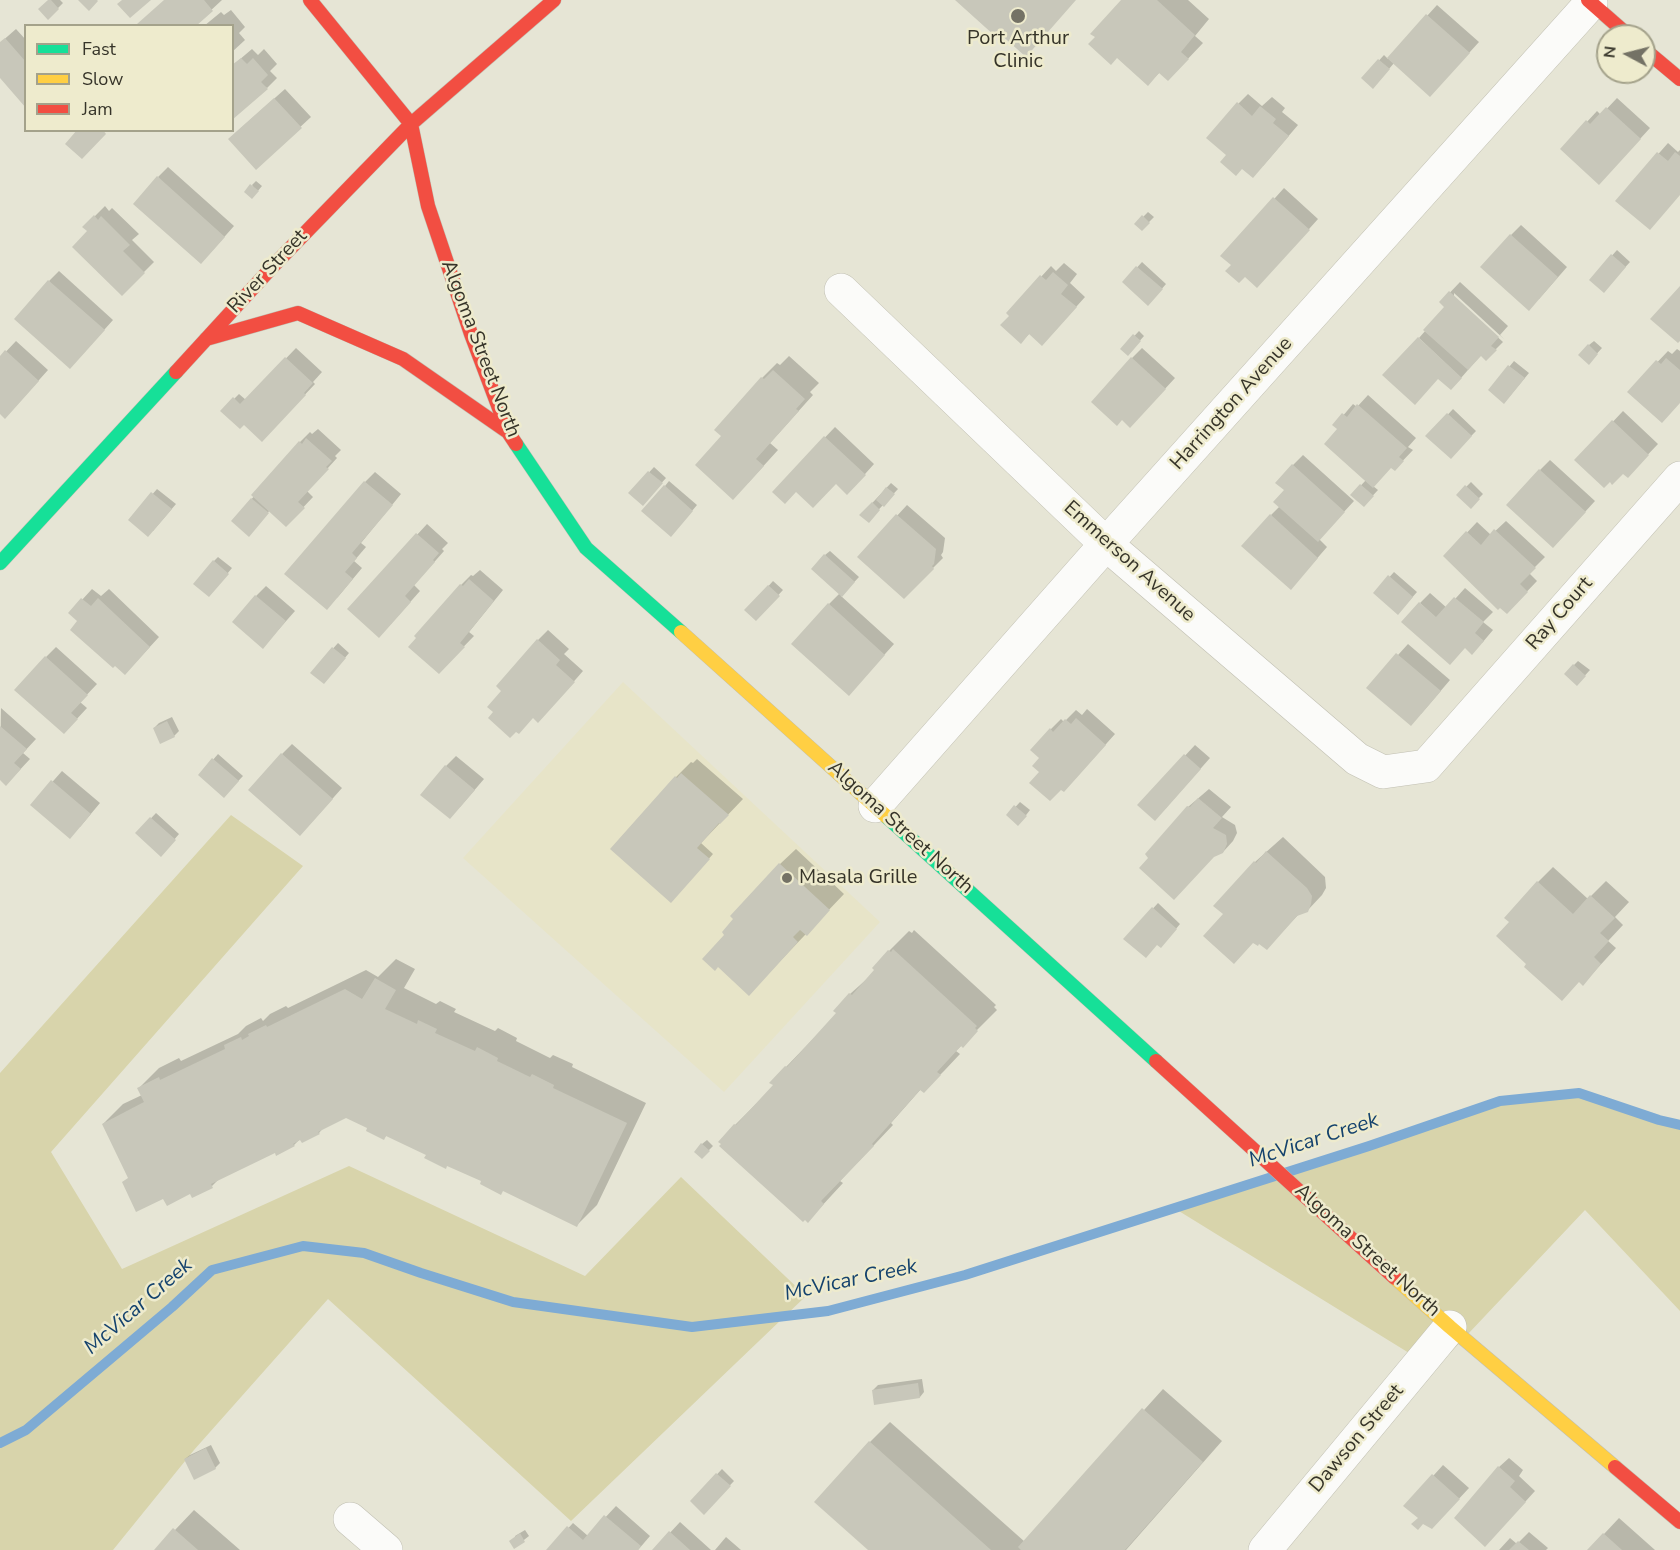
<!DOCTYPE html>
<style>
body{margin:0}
#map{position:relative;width:1680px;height:1550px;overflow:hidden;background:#e6e5d5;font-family:"Nunito Sans",sans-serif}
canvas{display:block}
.legend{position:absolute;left:24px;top:24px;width:210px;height:108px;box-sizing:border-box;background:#eeebcd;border:2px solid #a4a28b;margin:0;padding:8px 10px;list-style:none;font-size:18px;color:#363429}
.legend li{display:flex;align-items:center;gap:12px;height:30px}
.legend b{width:30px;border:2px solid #a4a28b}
.north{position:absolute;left:1596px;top:24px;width:60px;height:60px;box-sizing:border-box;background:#eeebcd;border:2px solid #a4a28b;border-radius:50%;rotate:277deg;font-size:16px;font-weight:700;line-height:24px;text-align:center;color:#363429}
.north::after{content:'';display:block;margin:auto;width:21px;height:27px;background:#747265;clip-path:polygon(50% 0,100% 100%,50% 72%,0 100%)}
</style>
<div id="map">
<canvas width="1680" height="1550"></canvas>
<ul class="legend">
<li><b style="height:8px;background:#16e098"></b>Fast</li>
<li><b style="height:8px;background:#ffcf43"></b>Slow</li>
<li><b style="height:8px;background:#f24e42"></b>Jam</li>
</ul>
<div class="north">N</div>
</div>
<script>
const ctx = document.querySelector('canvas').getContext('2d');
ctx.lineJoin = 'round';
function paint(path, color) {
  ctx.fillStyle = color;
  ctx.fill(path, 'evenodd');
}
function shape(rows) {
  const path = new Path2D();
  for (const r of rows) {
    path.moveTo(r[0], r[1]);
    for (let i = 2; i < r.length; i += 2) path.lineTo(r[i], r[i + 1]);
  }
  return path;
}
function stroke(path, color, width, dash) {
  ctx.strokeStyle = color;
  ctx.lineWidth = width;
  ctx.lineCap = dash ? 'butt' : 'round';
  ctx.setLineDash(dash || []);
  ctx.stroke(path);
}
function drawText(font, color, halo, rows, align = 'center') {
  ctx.font = font + ' "Nunito Sans",sans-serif';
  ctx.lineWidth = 5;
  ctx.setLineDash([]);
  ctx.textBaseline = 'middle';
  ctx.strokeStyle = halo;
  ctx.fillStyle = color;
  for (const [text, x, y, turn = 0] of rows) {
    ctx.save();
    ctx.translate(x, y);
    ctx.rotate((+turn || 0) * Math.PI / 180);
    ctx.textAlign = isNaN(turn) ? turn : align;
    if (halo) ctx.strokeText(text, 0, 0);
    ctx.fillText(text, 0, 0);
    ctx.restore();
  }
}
paint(shape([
 [623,682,880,922,724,1092,463,858]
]), '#e7e4c8');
paint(shape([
 [231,815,303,866,51,1152,122,1269,349,1166,585,1276,681,1177,806,1296,571,1521,328,1299,194,1450,113,1550,0,1550,0,1073],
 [1579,1093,1659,1120,1680,1125,1680,1311,1585,1210,1435,1369,1174,1208,1369,1146,1500,1101]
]), '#d8d4ab');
paint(shape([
 [50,0,60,0,63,3,48,18],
 [165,0,222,0,194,26],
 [1123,0,1188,0,1209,19,1195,36,1203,43,1183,64,1160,72,1148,84],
 [1437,5,1479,42,1440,85,1394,63,1378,82,1363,78,1384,55,1388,59],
 [231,10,245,27,239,33,245,40,232,52,232,26,204,26,221,12,224,15],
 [16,29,26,40,26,105,0,75,0,43],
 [252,49,258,55,264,49,277,64,270,71,277,78,267,88,232,66],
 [285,89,311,117,256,168,240,129],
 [1248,94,1262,106,1272,97,1285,108,1282,112,1298,125,1263,166,1242,167,1228,155,1238,104],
 [1617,98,1650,128,1609,173,1562,149,1597,111,1601,115],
 [1668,143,1678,152,1680,150,1680,194,1617,201],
 [168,167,234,226,211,252,158,177],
 [256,181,262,186,257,192,252,185],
 [1284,188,1318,219,1267,276,1233,265,1223,256],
 [105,206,109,211,112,208,139,234,132,240,154,262,122,294,89,231,95,216],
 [1148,212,1154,217,1142,229,1136,224],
 [1521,225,1567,267,1539,299,1511,235],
 [1617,250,1630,262,1608,286,1591,279],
 [1142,262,1166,284,1153,299,1124,282],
 [1064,263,1077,274,1070,283,1085,297,1052,334,1030,333,1021,342,1011,316,1008,313,1051,266,1056,271],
 [59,271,113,320,80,357,49,281],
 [1460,282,1508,326,1500,335,1505,340,1454,293,1454,297,1503,342,1486,359,1481,355,1461,378,1419,338,1446,307,1441,302],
 [1139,331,1144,336,1128,354,1122,349],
 [16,341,48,370,15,407,0,412,0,358],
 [1594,341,1602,348,1593,358,1589,345],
 [296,348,322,372,313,382,315,384,262,440,244,423,222,411,239,394,246,400],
 [1142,348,1175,378,1140,416,1132,358],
 [1677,349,1680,351,1680,402,1629,392,1668,351,1672,354],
 [789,356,819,383,810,392,813,395,770,443,778,450,748,483,723,436,716,429,762,378,777,363,780,365],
 [1514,361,1529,373,1509,397,1490,390],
 [1368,395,1416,438,1408,447,1413,450,1395,469,1392,466,1373,486,1378,490,1364,505,1352,495,1366,480,1339,429,1335,425,1353,404,1357,407],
 [1453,409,1476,431,1451,457,1428,436],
 [1623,411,1658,444,1637,466,1623,472,1577,460],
 [835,427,874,464,857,483,836,482,796,490,774,491],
 [318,429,341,450,335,456,337,458,307,491,313,497,296,515,270,510,253,530,233,521,300,442,310,432,312,434],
 [1303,455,1354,501,1319,539,1327,547,1300,578,1271,515,1280,506,1293,465],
 [1550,460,1595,501,1563,536,1540,470],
 [654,467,666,478,647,499,630,493],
 [375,472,401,494,361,543,366,547,354,561,362,568,337,598,365,482],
 [669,481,697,505,676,530,665,486],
 [1471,482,1483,494,1470,507,1458,495],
 [891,483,898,489,868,521,861,515],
 [157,489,176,504,153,531,130,520],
 [907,505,945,538,943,552,941,555,943,558,904,597,859,557],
 [1506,521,1545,557,1529,573,1537,581,1517,602,1445,556,1477,522,1491,535],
 [427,524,448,543,442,549,444,551,414,585,420,591,389,626,349,609],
 [830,551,859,577,841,596,894,644,858,684,829,604,840,593,825,555],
 [218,557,232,568,213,591,214,561],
 [480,570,503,590,469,632,474,636,439,672,461,585,471,575,473,576],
 [1394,572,1417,592,1402,609,1375,593],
 [773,581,783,590,756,619,747,610],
 [266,586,295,611,272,637,256,596],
 [1465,588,1493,612,1483,622,1493,630,1482,643,1466,646,1420,603,1430,593,1447,608],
 [92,589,101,596,109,589,159,637,135,663,70,613],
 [548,630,569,649,564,654,583,671,548,711,534,717,503,690,538,640],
 [338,643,349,653,328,678,312,672],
 [1408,644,1450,680,1421,714,1368,688],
 [56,647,97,684,80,702,87,708,74,722,46,657],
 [1578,661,1590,670,1577,684,1574,665],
 [1,708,36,739,23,753,30,759,16,774,0,779],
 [1087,709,1115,734,1074,780,1041,772,1041,758,1051,729,1061,719,1064,722,1076,710,1082,715],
 [172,717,179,731,174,736,154,728,159,723],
 [292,744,342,788,310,824,282,754],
 [1195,745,1210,758,1165,809,1139,805],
 [218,754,243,776,224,796,200,775],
 [456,756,484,779,460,807,446,766],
 [697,759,743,799,701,843,713,854,675,897,612,849,676,777,691,762,693,763],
 [62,771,100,803,80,827,32,805],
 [1209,789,1231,807,1222,817,1235,825,1237,833,1233,841,1223,852,1188,807],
 [1020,802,1030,810,1023,819,1008,815],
 [156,813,179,834,161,855,137,833],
 [1283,837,1325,877,1326,888,1322,895,1307,911,1299,914,1267,948,1225,914,1255,862],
 [796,849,844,894,764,978,726,935,780,864],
 [1553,867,1588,899,1606,881,1629,902,1615,917,1623,925,1608,941,1616,948,1583,984,1580,981,1528,964,1511,922,1538,882],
 [1158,903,1180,924,1165,942,1158,943,1125,939],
 [914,930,996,1005,994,1007,997,1010,956,1051,960,1054,944,1071,924,1091,921,1089,891,1123,893,1125,840,1181,843,1183,808,1221,735,1125,775,1085,786,1067,838,1013,850,994,877,970,874,968,889,951,909,931,912,933],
 [396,959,415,969,404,988,436,1004,440,1001,456,1009,454,1012,495,1031,498,1028,517,1038,516,1041,550,1058,553,1055,573,1064,572,1067,646,1103,597,1205,577,1225,387,1135,384,1138,369,1127,346,1116,325,1126,319,1133,301,1138,294,1145,276,1151,220,1178,212,1186,191,1192,164,1197,129,1177,103,1124,123,1104,142,1095,139,1088,159,1068,179,1058,181,1061,238,1034,246,1026,261,1018,263,1021,270,1014,286,1006,288,1008,366,970,378,977],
 [707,1140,713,1146,702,1157,702,1144],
 [922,1379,924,1392,920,1397,873,1390,878,1385],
 [1163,1389,1222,1441,1126,1550,870,1550,870,1442,890,1422,1025,1542],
 [211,1445,220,1463,215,1468,185,1459,190,1455],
 [1509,1458,1523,1470,1519,1476,1535,1491,1495,1535,1499,1467],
 [1443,1465,1469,1488,1442,1517,1420,1518,1406,1506],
 [722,1469,734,1481,704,1513,692,1501],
 [616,1506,650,1536,638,1550,548,1550,573,1523,588,1536],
 [194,1510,240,1550,156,1550],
 [1619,1518,1655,1550,1589,1550],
 [680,1522,711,1550,654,1550],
 [525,1530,529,1536,515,1547,515,1536],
 [1529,1532,1548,1548,1546,1550,1499,1550,1510,1538,1517,1544],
 [726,1537,741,1550,715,1550]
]), '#0003');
stroke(shape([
 [0,1443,26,1430,172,1307,212,1270,303,1246,364,1253,421,1273,513,1302,692,1327,828,1311,965,1275,1369,1146,1500,1101,1579,1093,1659,1120,1680,1125]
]), '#7eabd4', 10);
paint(shape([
 [48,0,51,0,59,9,48,20,38,9],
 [78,0,97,0,98,1,89,11],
 [122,0,151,0,130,18,117,4],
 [164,0,204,0,213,11,196,26,138,26,137,24],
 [955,0,1076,0,1026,57,998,32,995,36],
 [1121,0,1157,0,1195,35,1181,52,1189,59,1168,81,1159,73,1148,86,1117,58,1111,65,1088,44,1095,37,1090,34],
 [1426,14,1470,53,1430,97,1387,58],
 [5,38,26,62,26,108,0,78,0,42],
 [241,58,247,64,253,58,268,75,261,82,268,89,232,120,232,65],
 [1378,59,1390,69,1373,89,1361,78],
 [274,98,302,128,256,170,228,139],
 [1237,102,1252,116,1260,106,1276,119,1273,123,1289,136,1253,178,1242,169,1236,176,1220,162,1226,155,1206,138],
 [1606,107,1641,139,1599,185,1560,149,1586,120,1590,124],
 [77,130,103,130,106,134,82,159,65,144],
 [1657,152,1668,161,1675,152,1680,156,1680,195,1650,230,1615,201],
 [157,176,225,237,201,264,133,204],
 [250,184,259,191,252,199,244,192],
 [1273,197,1310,230,1257,288,1245,277,1239,283,1225,271,1231,265,1220,256],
 [94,215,98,220,101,216,130,245,123,251,145,273,122,296,72,247,87,231,82,227],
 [1142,215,1150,223,1142,231,1134,224],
 [1510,234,1558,277,1529,311,1480,267],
 [1611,254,1626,267,1604,293,1589,280],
 [1136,266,1163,289,1148,306,1122,282],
 [1053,272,1068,285,1061,294,1077,307,1042,346,1029,334,1021,344,1000,325,1009,316,1006,313,1040,275,1046,280],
 [48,280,105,330,70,369,14,319],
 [1680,286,1680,341,1678,343,1650,319],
 [1449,291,1499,337,1491,346,1497,350,1486,361,1481,356,1468,370,1423,330,1444,307,1439,302],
 [1133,334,1141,341,1128,356,1120,349],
 [1418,337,1462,378,1451,390,1438,379,1415,405,1382,375],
 [1588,344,1598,354,1589,365,1578,355],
 [5,350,39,381,5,419,0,414,0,356],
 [285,357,313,383,304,393,306,395,262,442,244,425,240,429,220,411,233,397,240,404],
 [1131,357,1166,389,1130,428,1122,420,1117,426,1091,402],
 [1666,358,1680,370,1680,403,1662,423,1627,392,1656,360,1661,364],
 [1508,365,1525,378,1504,404,1488,390],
 [773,370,805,399,796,409,799,411,756,459,764,466,733,500,695,465,721,436,714,430,761,377,764,379],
 [1357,404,1407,448,1399,457,1404,461,1395,471,1391,468,1373,488,1324,444,1337,429,1332,425,1342,413,1347,417],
 [1447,413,1472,436,1451,459,1425,436],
 [1612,420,1649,455,1628,478,1623,474,1612,485,1610,482,1604,488,1574,460],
 [824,436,866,475,847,495,836,484,813,508,796,492,785,504,772,492],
 [306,438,332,461,326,467,329,469,298,502,305,508,286,527,251,495,299,441,302,444],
 [1292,464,1345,512,1318,542,1273,502,1284,490,1275,483],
 [1539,469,1586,512,1553,548,1506,505],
 [648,471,663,483,643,506,628,493],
 [364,481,393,505,352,553,357,558,345,572,353,579,327,610,284,574],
 [1360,484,1374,496,1364,507,1350,495],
 [664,485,693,511,671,537,641,511],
 [1465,485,1480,499,1471,509,1456,495],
 [886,487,895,494,884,507,876,500],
 [151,492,172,509,148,537,128,520],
 [251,498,269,513,249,537,231,521],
 [872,502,880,510,869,523,859,515],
 [896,514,936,549,934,564,932,566,934,569,904,599,857,557],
 [1270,514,1318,558,1291,590,1241,546],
 [1494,529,1536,568,1520,584,1528,592,1507,614,1500,608,1498,610,1443,556,1466,531,1481,545],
 [416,533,439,553,433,560,435,562,405,596,411,602,379,638,347,609],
 [824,554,855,582,842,597,811,569],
 [213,560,229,574,209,597,193,584],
 [1388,575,1413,597,1398,615,1373,593],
 [469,579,494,601,460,643,465,647,439,674,408,647,416,638,414,636,460,584,463,586],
 [768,585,780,596,756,621,744,610],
 [255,595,286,621,263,649,232,622],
 [1454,597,1484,622,1475,633,1484,641,1472,655,1465,648,1450,665,1401,622,1419,602,1436,617],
 [81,598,91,606,98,598,150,647,125,675,115,666,113,668,70,630,77,621,68,613],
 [828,603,885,655,849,696,791,644],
 [537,639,560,660,556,665,575,682,538,723,533,718,519,734,516,732,510,738,488,718,493,712,487,707,501,691,496,686],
 [332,647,346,658,324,684,310,673],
 [1396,653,1441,691,1411,726,1366,688],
 [45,656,88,695,71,713,78,719,64,734,14,690],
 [1573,664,1586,676,1577,686,1564,674],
 [1076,718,1106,745,1064,792,1061,790,1050,801,1029,783,1039,772,1032,766,1039,758,1030,750,1050,728,1053,732,1065,719,1071,724],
 [167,721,175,737,160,744,153,728],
 [0,726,27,749,14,763,21,769,6,786,0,780],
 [281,753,333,799,300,836,248,790],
 [1184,754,1201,769,1155,821,1137,805],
 [212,758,239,781,224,798,198,775],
 [445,765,475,790,450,819,420,795],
 [681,773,729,815,720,824,719,823,697,848,710,859,671,903,610,849,675,776,677,778],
 [51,780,91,814,70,839,30,805],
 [1198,798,1222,818,1213,828,1226,835,1227,844,1223,853,1214,857,1174,900,1139,868,1148,858,1145,854,1187,806,1190,807],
 [1014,805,1027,816,1018,826,1006,815],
 [150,817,176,840,161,857,135,833],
 [1266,851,1307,888,1312,896,1311,904,1308,912,1297,916,1267,950,1259,944,1258,946,1253,943,1234,964,1203,936,1223,914,1213,906,1254,861,1256,863],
 [779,863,830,910,807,936,800,930,793,937,798,942,749,996,718,967,715,971,702,959,724,935,722,932,733,919,730,916],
 [1537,881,1573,914,1590,895,1615,918,1600,933,1609,941,1594,957,1601,964,1583,986,1579,982,1562,1001,1524,967,1526,964,1496,936,1509,922,1504,918],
 [1152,907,1177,929,1161,948,1157,945,1146,958,1123,939],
 [893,949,977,1026,975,1028,978,1031,963,1048,961,1046,937,1072,941,1075,924,1093,920,1090,872,1144,874,1146,821,1201,824,1204,808,1223,805,1220,803,1222,719,1146,721,1144,718,1142,734,1124,736,1125,773,1085,769,1083,785,1066,787,1067,836,1013,833,1011,849,993,852,995,874,970,872,968,888,950,891,952],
 [375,978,396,990,385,1009,417,1024,418,1020,437,1029,435,1033,475,1051,477,1047,498,1058,497,1061,530,1077,532,1074,554,1085,553,1088,627,1123,577,1227,503,1191,501,1195,480,1184,481,1181,447,1166,446,1169,424,1158,426,1155,386,1136,384,1140,366,1131,367,1128,346,1118,318,1132,320,1134,302,1143,300,1140,293,1144,295,1146,276,1156,275,1153,211,1184,213,1188,192,1198,190,1194,167,1206,163,1199,136,1212,122,1182,128,1178,102,1124,144,1102,137,1088,159,1077,160,1080,225,1049,224,1045,241,1037,242,1040,249,1036,248,1034,266,1025,267,1027,345,989,362,999],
 [701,1143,710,1151,702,1159,694,1152],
 [918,1383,920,1398,874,1405,872,1390],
 [1142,1408,1203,1462,1125,1550,1021,1550,1018,1547],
 [869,1441,991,1550,868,1550,814,1502],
 [206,1448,216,1469,194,1480,184,1459],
 [1498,1466,1515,1481,1510,1487,1526,1502,1485,1547,1454,1518],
 [716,1473,731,1486,704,1515,690,1501],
 [1432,1474,1460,1499,1432,1529,1423,1524,1418,1530,1411,1524,1418,1518,1403,1506],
 [604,1515,641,1546,638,1550,546,1550,567,1526,583,1540],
 [173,1528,198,1550,154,1550],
 [669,1531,690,1550,652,1550],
 [520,1533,525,1542,514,1549,509,1541],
 [1603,1533,1622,1550,1587,1550],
 [1518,1541,1529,1550,1509,1550]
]), '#c8c7ba');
const street = shape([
 [841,290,1106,544,1357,759,1383,772,1426,766,1680,478],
 [875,806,1106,544,1591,3],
 [350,1519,386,1550],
 [1265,1550,1450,1327]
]);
const fast = shape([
 [516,444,586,548,681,632],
 [0,563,176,372],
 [887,817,1156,1061]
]);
const slow = shape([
 [681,632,887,817],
 [1395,1278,1450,1327,1615,1467]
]);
const jam = shape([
 [310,0,411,124,428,206,471,334,508,432,516,444],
 [1588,0,1629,36],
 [1644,49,1680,79],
 [206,339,298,313,403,359,508,432],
 [176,372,274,265,411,124,554,0],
 [1156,1061,1395,1278],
 [1615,1467,1680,1522]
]);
stroke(street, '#c0bfb2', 34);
stroke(fast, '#c0bfb2', 15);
stroke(slow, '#c0bfb2', 15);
stroke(jam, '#c0bfb2', 15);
stroke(street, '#fbfbf9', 33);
stroke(fast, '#16e098', 14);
stroke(slow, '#ffcf43', 14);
stroke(jam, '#f24e42', 14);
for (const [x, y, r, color] of [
 [1018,16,8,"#747265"],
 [787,878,6,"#747265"]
]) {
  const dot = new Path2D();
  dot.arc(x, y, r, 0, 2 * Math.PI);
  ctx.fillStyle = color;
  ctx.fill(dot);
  stroke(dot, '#eeebcd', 2);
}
drawText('20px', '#363429', '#eeebcd', [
 ["Port Arthur",1018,39],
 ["Clinic",1018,62],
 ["Masala Grille",799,878,"left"]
]);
drawText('20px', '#363429', '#eeebcd', [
 ["River Street",268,272,-47],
 ["Algoma Street North",480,349,69],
 ["Harrington Avenue",1232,404,-48],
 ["Emmerson Avenue",1129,562,42],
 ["Ray Court",1560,614,-49],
 ["Algoma Street North",900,828,42],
 ["Algoma Street North",1367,1251,42],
 ["Dawson Street",1357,1439,-50]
]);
drawText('italic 21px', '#14426d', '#eeebcd', [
 ["McVicar Creek",1314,1141,-18],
 ["McVicar Creek",851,1281,-12],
 ["McVicar Creek",139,1307,-41]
]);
</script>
